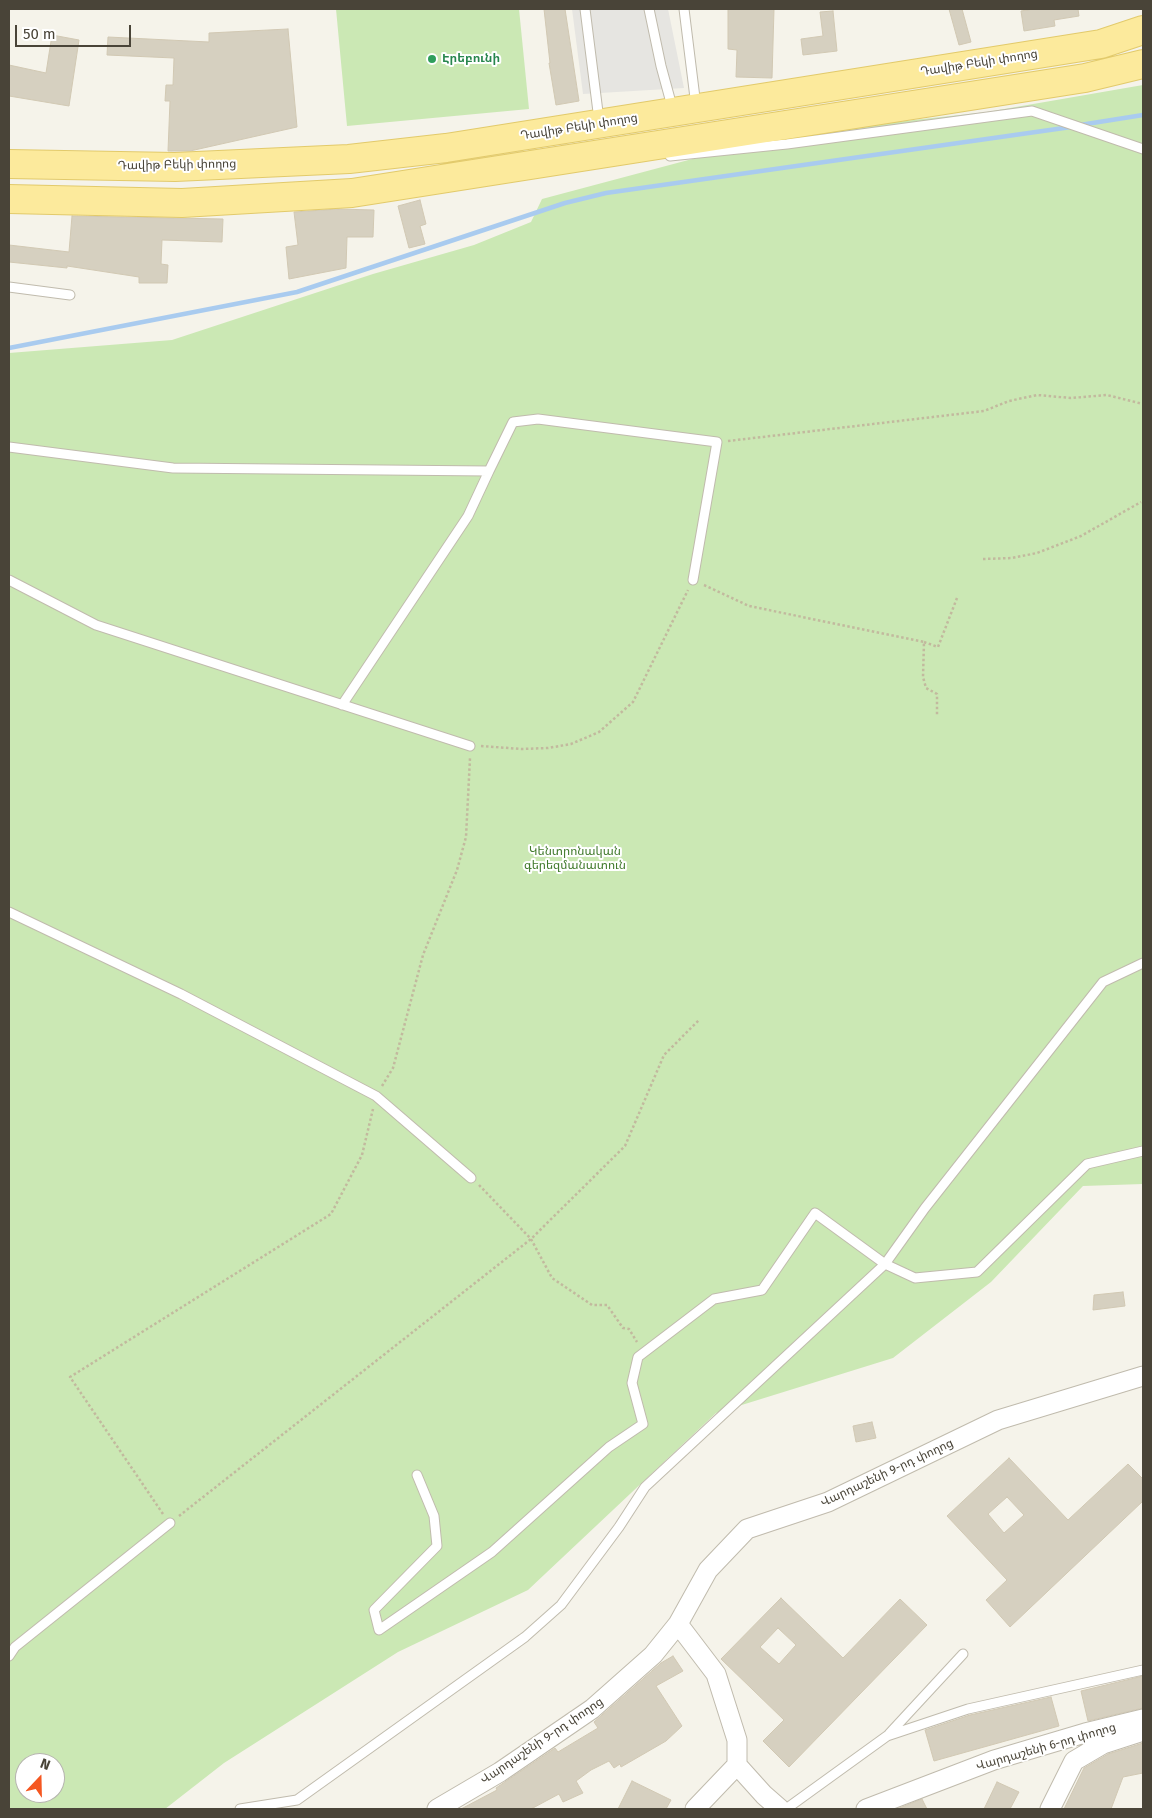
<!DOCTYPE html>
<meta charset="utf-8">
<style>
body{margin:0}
#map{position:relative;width:1152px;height:1818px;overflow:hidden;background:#f5f3ea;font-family:"Fira Sans",sans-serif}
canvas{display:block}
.frame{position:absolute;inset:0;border:10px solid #494438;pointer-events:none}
.north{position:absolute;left:15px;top:1753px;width:50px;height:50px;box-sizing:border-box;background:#fff;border:1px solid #b6b4af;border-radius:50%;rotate:21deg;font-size:14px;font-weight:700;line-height:20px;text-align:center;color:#494438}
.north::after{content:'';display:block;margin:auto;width:18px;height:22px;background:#f55721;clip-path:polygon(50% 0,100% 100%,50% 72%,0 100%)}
.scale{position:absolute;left:15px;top:25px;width:116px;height:22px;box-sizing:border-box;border:2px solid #494438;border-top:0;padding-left:6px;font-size:15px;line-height:18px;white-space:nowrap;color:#494438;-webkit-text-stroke:4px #fff;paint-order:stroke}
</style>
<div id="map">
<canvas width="1152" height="1818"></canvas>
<div class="frame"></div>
<div class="north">N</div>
<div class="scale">50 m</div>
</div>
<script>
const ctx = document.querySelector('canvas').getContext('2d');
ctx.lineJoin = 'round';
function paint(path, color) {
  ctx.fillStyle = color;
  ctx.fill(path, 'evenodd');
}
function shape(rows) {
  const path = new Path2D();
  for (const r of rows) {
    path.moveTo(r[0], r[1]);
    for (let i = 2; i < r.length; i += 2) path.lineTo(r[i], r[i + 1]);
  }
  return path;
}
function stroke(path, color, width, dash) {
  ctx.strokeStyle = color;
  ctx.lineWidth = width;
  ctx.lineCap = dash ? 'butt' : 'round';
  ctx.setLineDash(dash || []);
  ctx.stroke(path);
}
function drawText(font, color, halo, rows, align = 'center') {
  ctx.font = font + ' "Fira Sans","Noto Sans Armenian",sans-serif';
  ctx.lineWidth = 4;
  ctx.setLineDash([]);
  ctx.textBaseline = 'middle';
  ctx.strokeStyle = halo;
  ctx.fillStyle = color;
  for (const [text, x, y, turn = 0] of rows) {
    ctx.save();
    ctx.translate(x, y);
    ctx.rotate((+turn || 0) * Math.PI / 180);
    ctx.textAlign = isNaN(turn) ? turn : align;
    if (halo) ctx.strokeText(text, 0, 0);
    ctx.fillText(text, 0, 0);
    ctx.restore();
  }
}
paint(shape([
 [336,9,519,9,529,109,347,126],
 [1143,85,1143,1184,1083,1186,991,1282,893,1358,716,1413,528,1590,398,1652,224,1763,165,1809,9,1809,9,353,172,340,373,274,474,245,531,222,542,199,786,134,987,112],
 [25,1763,55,1763,55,1793,25,1793]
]), '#cbe8b4');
paint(shape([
 [572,9,668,9,684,88,583,94]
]), '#e6e5e1');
stroke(shape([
 [1080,125,1143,115],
 [9,348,297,292,565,203,606,193,1071,127]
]), '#a9cbef', 4.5);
const building = shape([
 [544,9,565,9,579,101,556,105,549,63,550,63,544,9],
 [728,9,774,9,772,78,736,77,737,50,728,49,728,9],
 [949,9,962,9,971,42,959,45,949,9],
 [1033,9,1078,9,1079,16,1054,20,1055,26,1024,31,1021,11,1033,9],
 [833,11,837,51,803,55,801,39,823,36,820,12,833,11],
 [288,29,297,127,190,151,168,151,170,101,165,101,166,85,173,85,174,58,107,55,108,37,209,42,209,33,288,29],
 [52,35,79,40,69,106,9,96,9,65,46,73,52,35],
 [420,200,426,224,420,226,425,244,409,248,398,206,420,200],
 [338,209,374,210,373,237,347,237,346,268,289,279,286,247,298,245,294,212,338,209],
 [72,216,223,219,222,242,162,240,161,264,168,265,167,283,139,283,139,277,67,266,67,268,9,262,9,245,69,252,72,216],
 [1123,1292,1125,1306,1093,1310,1094,1295,1123,1292],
 [872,1422,876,1438,856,1442,853,1426,872,1422],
 [1009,1458,1068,1520,1128,1464,1143,1479,1143,1501,1010,1627,986,1600,1007,1580,947,1516,1009,1458],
 [1007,1497,1024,1515,1004,1533,988,1514,1007,1497],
 [781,1598,843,1658,900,1599,927,1625,789,1767,763,1741,784,1720,721,1659,781,1598],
 [778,1628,796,1645,779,1664,760,1647,778,1628],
 [673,1656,683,1671,656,1686,682,1726,666,1741,621,1767,620,1764,614,1768,609,1761,591,1770,576,1781,583,1793,563,1802,559,1794,531,1809,461,1809,497,1790,496,1788,555,1748,558,1752,598,1728,594,1722,661,1663,673,1656],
 [1143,1676,1143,1708,1088,1721,1081,1691,1143,1676],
 [1051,1697,1059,1726,934,1761,925,1730,970,1715,1051,1697],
 [1143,1743,1143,1773,1123,1777,1111,1809,1064,1809,1084,1768,1108,1754,1143,1743],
 [632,1781,671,1800,666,1809,618,1809,632,1781],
 [997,1782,1019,1792,1010,1809,984,1809,997,1782],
 [922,1799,927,1809,897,1809,922,1799]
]);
paint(building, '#d6d0c0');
stroke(building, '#d1c8b3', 1);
const service = shape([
 [585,9,599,120],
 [649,9,661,66,673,110],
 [684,9,696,106],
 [670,156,787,144,1032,111,1143,149],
 [9,287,70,295],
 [9,447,173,468,489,471,513,422,538,419,717,442,693,580],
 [9,580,96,625,470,746],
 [342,705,468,516,489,471],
 [9,912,181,994,376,1096,471,1178],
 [417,1475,434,1516,437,1546,374,1610,379,1630,492,1552,609,1447,643,1424,632,1383,638,1357,714,1299,762,1290,815,1213,885,1264,915,1278,977,1272,1087,1164,1143,1151],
 [9,1656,15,1647,170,1523],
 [889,1734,963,1654],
 [240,1809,297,1800,525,1637,561,1605,619,1527,645,1487,885,1264,925,1208,1103,982,1143,963],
 [786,1809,887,1736,968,1709,1143,1670]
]);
const minor = shape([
 [678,1624,716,1674,737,1740,737,1765,764,1795,780,1809],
 [437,1809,500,1772,592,1709,653,1655,678,1624,708,1570,747,1529,828,1502,998,1420,1143,1376],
 [695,1809,737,1765],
 [866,1809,994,1760,1085,1733,1143,1719],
 [1050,1809,1074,1761,1103,1744,1140,1732]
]);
const primary = shape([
 [9,164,175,167,349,159,446,148,1101,44,1143,30],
 [9,199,182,203,352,193,1085,78,1143,64]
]);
stroke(service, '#c0bbad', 11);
stroke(minor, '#c0bbad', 21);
stroke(primary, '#e2ca6b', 30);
stroke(shape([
 [728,441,984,411,1009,401,1037,395,1071,398,1107,395,1143,404],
 [983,559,1012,558,1037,553,1081,536,1141,502],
 [704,585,749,606,924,642,923,677,926,688,937,694,937,716],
 [924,642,938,647,957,598],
 [481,746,521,749,548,748,571,744,599,732,633,702,688,590],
 [382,1086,393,1068,423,955,457,870,466,837,470,758],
 [479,1185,531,1239,552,1278,592,1305,607,1305,623,1328,629,1329,637,1342],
 [163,1514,70,1377,331,1214,362,1155,373,1109],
 [179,1516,531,1239,625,1146,664,1055,699,1020]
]), '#c2b99e', 2.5, [2.5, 2.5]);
stroke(service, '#fff', 9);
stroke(minor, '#fff', 19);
stroke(primary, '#fcea9c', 28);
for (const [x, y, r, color] of [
 [432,59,5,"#2e9e5b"]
]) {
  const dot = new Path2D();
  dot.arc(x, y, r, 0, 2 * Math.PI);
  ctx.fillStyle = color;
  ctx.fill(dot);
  stroke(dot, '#fff', 2);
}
drawText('bold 12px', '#27864d', '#fff', [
 ["Էրեբունի",442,59]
], 'left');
drawText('12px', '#494438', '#fff', [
 ["Դավիթ Բեկի փողոց",979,63,-9],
 ["Դավիթ Բեկի փողոց",579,127,-9],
 ["Դավիթ Բեկի փողոց",177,165,-1],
 ["Վարդաշենի 9-րդ փողոց",887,1473,-25],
 ["Վարդաշենի 9-րդ փողոց",542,1741,-34],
 ["Վարդաշենի 6-րդ փողոց",1046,1747,-16]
]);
drawText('12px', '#417a2c', '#fff', [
 ["Կենտրոնական",575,852],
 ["գերեզմանատուն",575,866]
]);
</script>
